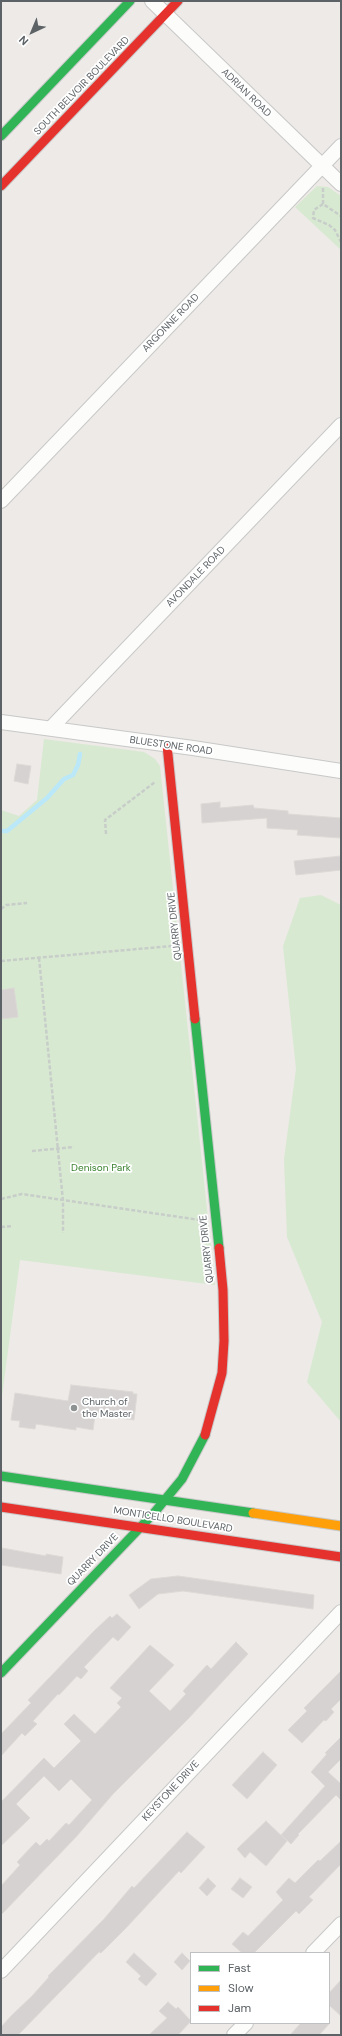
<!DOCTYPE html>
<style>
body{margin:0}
#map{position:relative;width:342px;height:2036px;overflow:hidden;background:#edeae7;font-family:"DM Sans",sans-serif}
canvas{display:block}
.frame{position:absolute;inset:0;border:2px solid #5c6266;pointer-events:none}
.legend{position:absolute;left:190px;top:1952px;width:140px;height:72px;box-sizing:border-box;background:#fff;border:1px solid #bec0c2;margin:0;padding:5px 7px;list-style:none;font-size:12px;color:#5c6266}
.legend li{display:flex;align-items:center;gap:8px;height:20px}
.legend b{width:20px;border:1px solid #bec0c2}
.north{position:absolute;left:12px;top:12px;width:40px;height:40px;-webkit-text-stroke:3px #fff;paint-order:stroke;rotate:224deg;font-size:11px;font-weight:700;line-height:16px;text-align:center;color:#5c6266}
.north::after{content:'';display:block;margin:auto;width:14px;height:18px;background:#5c6266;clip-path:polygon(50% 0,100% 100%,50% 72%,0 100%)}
</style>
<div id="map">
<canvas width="342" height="2036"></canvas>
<div class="frame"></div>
<ul class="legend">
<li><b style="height:5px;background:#30b455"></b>Fast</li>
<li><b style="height:5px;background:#ff9f0a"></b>Slow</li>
<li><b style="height:5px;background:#e5322d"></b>Jam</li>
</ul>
<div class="north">N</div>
</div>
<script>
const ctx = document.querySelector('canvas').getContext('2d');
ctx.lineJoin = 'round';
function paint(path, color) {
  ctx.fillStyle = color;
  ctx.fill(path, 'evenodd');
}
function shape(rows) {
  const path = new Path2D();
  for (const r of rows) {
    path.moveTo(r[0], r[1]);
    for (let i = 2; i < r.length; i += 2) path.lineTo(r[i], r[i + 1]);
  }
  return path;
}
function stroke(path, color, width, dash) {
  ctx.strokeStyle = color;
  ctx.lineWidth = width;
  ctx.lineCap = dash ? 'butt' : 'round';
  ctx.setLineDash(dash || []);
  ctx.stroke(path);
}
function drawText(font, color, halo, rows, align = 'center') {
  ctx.font = font + ' "DM Sans",sans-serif';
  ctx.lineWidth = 3.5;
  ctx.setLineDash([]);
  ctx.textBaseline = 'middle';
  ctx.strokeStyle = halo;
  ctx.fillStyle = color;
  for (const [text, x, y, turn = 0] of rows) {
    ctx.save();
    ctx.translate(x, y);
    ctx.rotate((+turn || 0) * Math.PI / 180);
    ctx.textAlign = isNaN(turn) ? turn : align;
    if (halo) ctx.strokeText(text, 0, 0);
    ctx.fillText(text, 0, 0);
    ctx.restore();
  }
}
paint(shape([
 [317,186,328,187,341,196,341,250,295,207],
 [44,739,144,752,155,759,160,766,215,1285,20,1260,1,1404,1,810,19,816,37,800],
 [321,895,341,905,341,1422,307,1382,322,1322,287,1237,284,1159,296,1069,283,946,300,898]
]), '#d8e9d1');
stroke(shape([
 [1,831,7,831,47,798,64,779,73,775,78,765,80,754]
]), '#bae8f8', 4.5);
const building = shape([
 [17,764,31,766,28,784,14,781,17,764],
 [220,802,220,808,253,805,254,808,288,811,288,814,341,818,341,838,297,835,298,830,267,828,267,818,202,823,201,804,220,802],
 [341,856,341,870,296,875,294,861,341,856],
 [14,988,18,1017,1,1019,1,990,14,988],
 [71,1385,133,1392,133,1394,137,1394,134,1420,95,1415,93,1430,76,1427,76,1430,36,1424,35,1429,19,1427,20,1421,11,1420,15,1393,68,1401,71,1385],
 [2,1548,46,1556,46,1554,63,1557,61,1574,1,1565,2,1548],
 [178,1576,314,1595,313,1609,183,1591,158,1594,139,1609,129,1595,151,1579,178,1576],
 [117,1614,131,1627,118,1641,113,1637,84,1667,88,1671,81,1679,77,1676,59,1695,58,1694,33,1721,37,1724,25,1736,22,1733,1,1756,1,1734,31,1703,28,1700,94,1631,110,1616,112,1618,117,1614],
 [236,1642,248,1654,188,1719,113,1794,76,1837,1,1915,1,1886,20,1865,17,1862,36,1842,40,1846,47,1839,49,1841,66,1823,69,1825,92,1800,71,1779,59,1791,44,1776,16,1804,30,1818,1,1846,1,1802,44,1758,54,1768,81,1741,64,1724,74,1714,95,1734,121,1707,117,1703,122,1698,110,1688,150,1645,174,1665,149,1691,170,1711,186,1694,183,1691,207,1665,211,1669,236,1642],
 [341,1671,341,1699,331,1709,334,1712,326,1721,324,1720,302,1743,288,1730,307,1711,304,1708,341,1671],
 [341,1737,341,1759,328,1772,341,1784,341,1800,336,1795,298,1834,299,1835,291,1844,281,1835,325,1786,311,1772,327,1754,325,1753,341,1737],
 [263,1752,277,1765,247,1799,232,1785,263,1752],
 [266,1821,287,1841,266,1866,250,1852,245,1858,237,1849,266,1821],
 [187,1832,205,1847,181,1873,179,1871,126,1928,101,1953,99,1952,18,2035,1,2035,1,2027,12,2015,32,1996,49,1977,48,1976,104,1919,132,1886,134,1888,187,1832],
 [341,1841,341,1864,309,1897,313,1900,299,1914,296,1911,254,1953,242,1953,232,1944,243,1932,248,1936,283,1900,276,1892,289,1878,295,1883,318,1860,320,1861,341,1841],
 [208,1878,216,1886,207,1896,199,1888,208,1878],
 [240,1878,252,1887,243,1898,231,1889,240,1878],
 [134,1953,157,1974,146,1986,138,1979,141,1976,126,1962,134,1953],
 [182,1953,190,1961,182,1970,174,1962,182,1953],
 [341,1980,341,2016,329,2005,329,1993,341,1980],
 [168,2002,176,2009,178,2007,191,2021,178,2035,149,2035,167,2018,159,2011,168,2002],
 [301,2023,330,2023,319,2035,290,2035,301,2023]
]);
paint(building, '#d5d2d1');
stroke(building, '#dcd9d6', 1);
const street = shape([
 [152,1,341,184],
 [1,501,341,146],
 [1,722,193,748,341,771],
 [51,728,341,425],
 [313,1953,341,1924],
 [1,1971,341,1612],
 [234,2035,246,2023]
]);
const fast = shape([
 [1,136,130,1],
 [195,1019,219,1248],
 [1,1476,253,1513],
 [1,1673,154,1513,182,1479,205,1435]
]);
const slow = shape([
 [253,1513,341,1526]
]);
const jam = shape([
 [1,186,178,1],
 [167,745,195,1019],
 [205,1435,222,1373,224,1341,223,1290,219,1248],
 [1,1507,341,1557]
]);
stroke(street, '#c8c8c8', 16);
stroke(fast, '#c8c8c8', 11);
stroke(slow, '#c8c8c8', 11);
stroke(jam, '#c8c8c8', 11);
stroke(shape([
 [323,188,323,204,341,216],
 [323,204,314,210,313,218,329,225,335,230,341,242],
 [106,834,105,820,155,782],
 [1,909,6,905,27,903],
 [39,958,63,1201,63,1233],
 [1,961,172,946],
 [32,1151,74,1147],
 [1,1199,22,1194,200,1220],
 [1,1227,13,1226]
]), '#c7cdc9', 2.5, [4, 2]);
stroke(street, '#fcfcfb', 14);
stroke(fast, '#30b455', 9);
stroke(slow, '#ff9f0a', 9);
stroke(jam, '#e5322d', 9);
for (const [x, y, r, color] of [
 [74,1408,4,"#8f9293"]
]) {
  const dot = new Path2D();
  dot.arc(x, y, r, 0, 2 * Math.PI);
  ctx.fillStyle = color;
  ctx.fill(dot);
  stroke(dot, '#fff', 1.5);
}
drawText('10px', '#5c6266', '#fff', [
 ["SOUTH BELVOIR BOULEVARD",82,86,-46],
 ["ADRIAN ROAD",246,93,44],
 ["ARGONNE ROAD",171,323,-46],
 ["AVONDALE ROAD",196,577,-46],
 ["BLUESTONE ROAD",171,746,8],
 ["QUARRY DRIVE",175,926,-96],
 ["QUARRY DRIVE",207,1249,-96],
 ["MONTICELLO BOULEVARD",173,1520,9],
 ["QUARRY DRIVE",93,1560,-46],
 ["KEYSTONE DRIVE",171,1791,-47]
]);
drawText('10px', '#39822e', '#fff', [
 ["Denison Park",101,1168]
]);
drawText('10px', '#5c6266', '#fff', [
 ["Church of",82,1402],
 ["the Master",82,1414]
], 'left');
</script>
